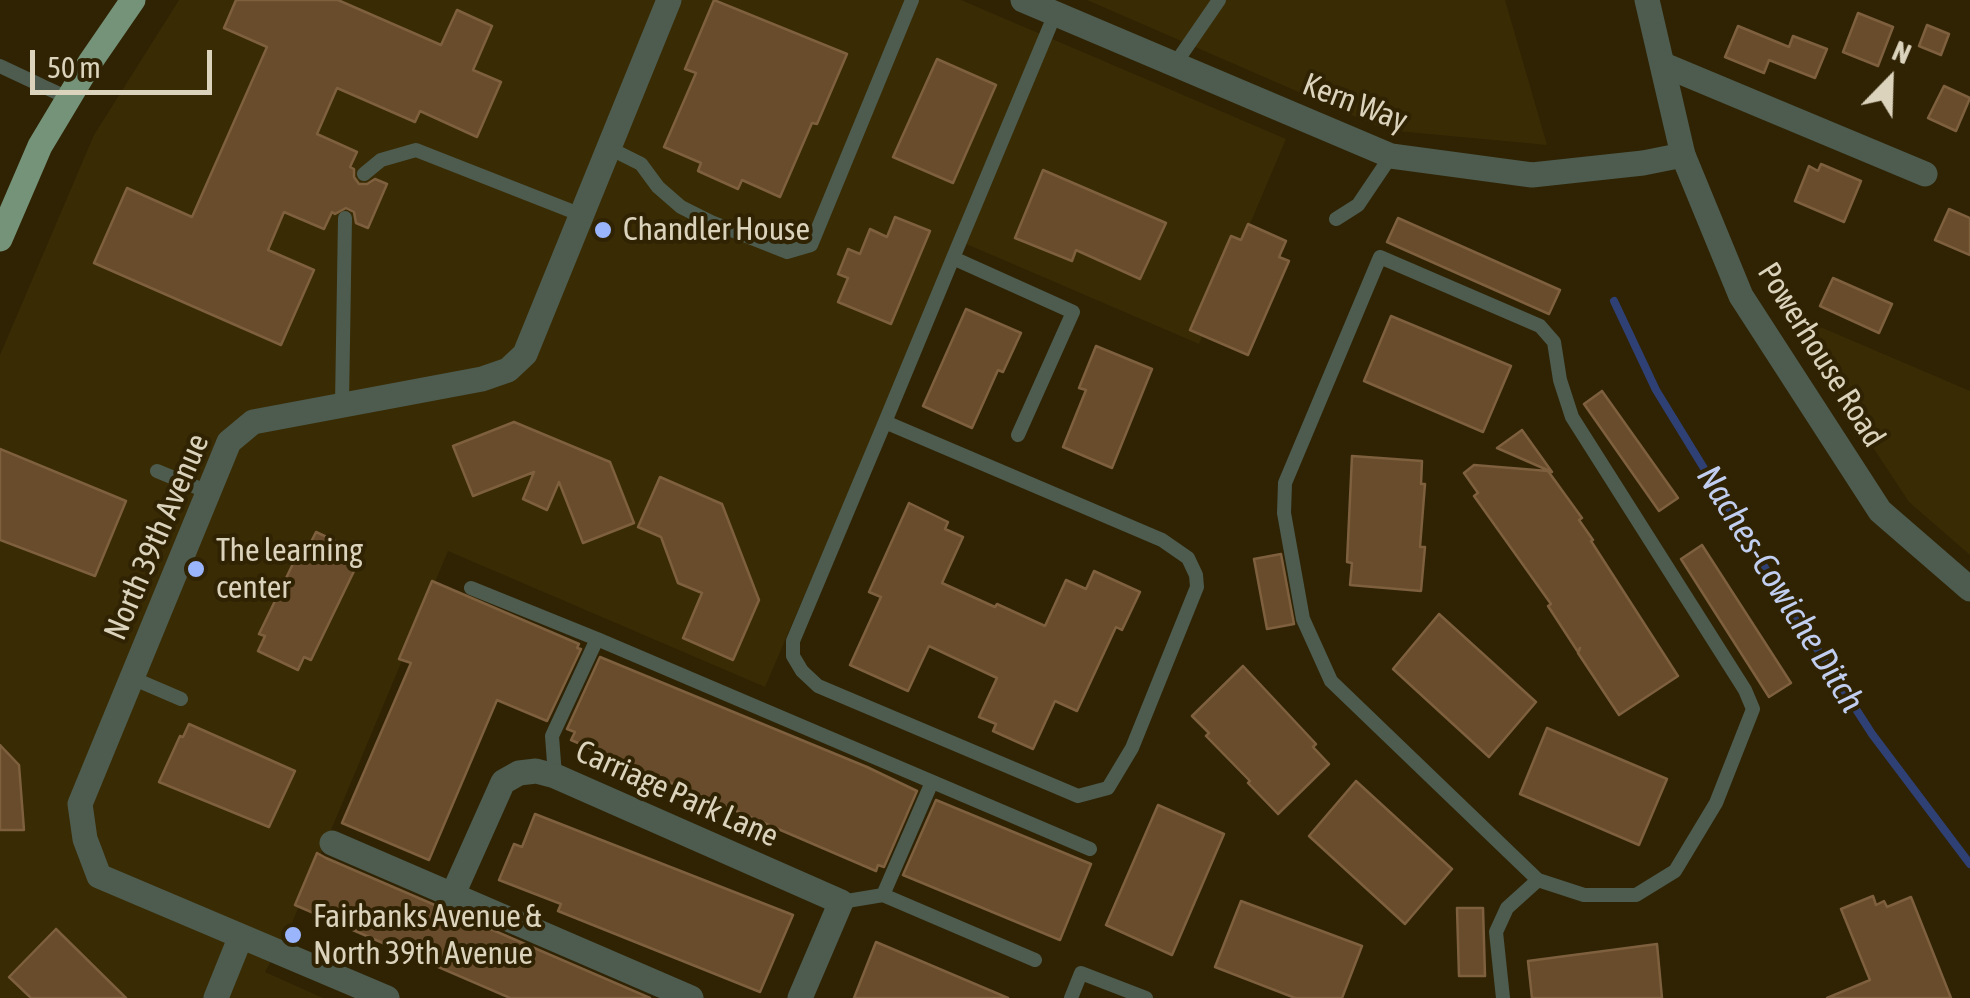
<!DOCTYPE html>
<style>
body{margin:0}
#map{position:relative;width:1970px;height:998px;overflow:hidden;background:#2f2304;font-family:"Asap Condensed",sans-serif}
canvas{display:block}
.north{position:absolute;left:1840px;top:30px;width:100px;height:100px;-webkit-text-stroke:8px #2f2304;paint-order:stroke;rotate:23deg;font-size:28px;font-weight:700;line-height:40px;text-align:center;color:#dcd3bd}
.north::after{content:'';display:block;margin:auto;width:35px;height:45px;background:#dcd3bd;clip-path:polygon(50% 0,100% 100%,50% 72%,0 100%)}
.scale{position:absolute;left:30px;top:50px;width:182px;height:45px;box-sizing:border-box;border:5px solid #dcd3bd;border-top:0;padding-left:12px;font-size:30px;line-height:35px;white-space:nowrap;color:#dcd3bd;-webkit-text-stroke:8px #2f2304;paint-order:stroke}
</style>
<div id="map">
<canvas width="1970" height="998"></canvas>
<div class="north">N</div>
<div class="scale">50 m</div>
</div>
<script>
const ctx = document.querySelector('canvas').getContext('2d');
ctx.lineJoin = 'round';
function paint(path, color) {
  ctx.fillStyle = color;
  ctx.fill(path, 'evenodd');
}
function shape(rows) {
  const path = new Path2D();
  for (const r of rows) {
    path.moveTo(r[0], r[1]);
    for (let i = 2; i < r.length; i += 2) path.lineTo(r[i], r[i + 1]);
  }
  return path;
}
function stroke(path, color, width, dash) {
  ctx.strokeStyle = color;
  ctx.lineWidth = width;
  ctx.lineCap = dash ? 'butt' : 'round';
  ctx.setLineDash(dash || []);
  ctx.stroke(path);
}
function drawText(font, color, halo, rows, align = 'center') {
  ctx.font = font + ' "Asap Condensed",sans-serif';
  ctx.lineWidth = 8;
  ctx.setLineDash([]);
  ctx.textBaseline = 'middle';
  ctx.strokeStyle = halo;
  ctx.fillStyle = color;
  for (const [text, x, y, turn = 0] of rows) {
    ctx.save();
    ctx.translate(x, y);
    ctx.rotate((+turn || 0) * Math.PI / 180);
    ctx.textAlign = isNaN(turn) ? turn : align;
    if (halo) ctx.strokeText(text, 0, 0);
    ctx.fillText(text, 0, 0);
    ctx.restore();
  }
}
paint(shape([
 [179,0,961,0,1286,139,1199,344,957,240,765,687,448,551,292,923,265,972,323,998,0,998,0,355,94,135],
 [1087,0,1505,0,1547,145,1386,130],
 [1783,311,1970,391,1970,555,1909,502]
]), '#392b04');
stroke(shape([
 [1614,301,1656,390,1767,571,1872,734,1970,864]
]), '#2f4075', 8);
const building = shape([
 [236,0,338,0,441,45,457,10,492,26,473,70,501,82,477,137,420,111,415,122,337,88,317,134,357,152,350,167,354,169,354,177,359,184,367,184,375,179,387,184,368,228,356,223,354,212,346,208,335,214,332,212,324,229,284,212,268,250,314,270,281,345,94,263,127,188,192,217,267,47,224,28,236,0],
 [714,0,847,54,817,124,812,123,780,197,742,180,738,189,698,171,701,163,664,147,696,73,685,69,714,0],
 [1858,13,1893,27,1878,66,1843,52,1858,13],
 [1927,25,1949,34,1941,55,1919,46,1927,25],
 [1738,26,1789,47,1793,36,1827,49,1815,78,1769,60,1764,73,1725,57,1738,26],
 [937,59,996,85,953,183,893,157,937,59],
 [1944,86,1970,98,1956,131,1928,118,1944,86],
 [1821,164,1861,181,1844,222,1795,201,1809,166,1818,171,1821,164],
 [1043,170,1166,223,1140,279,1076,250,1072,261,1015,238,1043,170],
 [1949,209,1970,218,1970,255,1935,240,1949,209],
 [895,217,930,231,891,324,838,302,848,278,838,274,848,249,860,254,870,229,887,237,895,217],
 [1398,218,1560,290,1549,314,1387,242,1398,218],
 [1248,224,1286,241,1279,257,1289,261,1248,355,1190,330,1231,236,1241,240,1248,224],
 [1833,278,1892,304,1879,333,1820,306,1833,278],
 [966,309,1021,333,1003,372,998,370,972,428,923,406,966,309],
 [1391,316,1511,366,1483,432,1364,381,1391,316],
 [1096,346,1152,369,1112,468,1063,447,1086,390,1079,388,1096,346],
 [1602,391,1678,498,1659,511,1584,404,1602,391],
 [514,422,610,462,634,523,583,543,559,482,547,510,523,499,534,472,473,496,453,446,514,422],
 [1522,430,1552,472,1497,448,1522,430],
 [0,449,126,501,95,576,0,540,0,449],
 [1352,456,1422,461,1421,484,1425,484,1420,547,1425,547,1421,591,1350,585,1352,563,1347,562,1352,456],
 [1474,465,1548,471,1582,518,1579,520,1593,540,1591,541,1678,676,1619,715,1578,653,1580,648,1578,652,1548,606,1551,604,1474,496,1478,493,1464,473,1474,465],
 [660,477,722,504,759,600,733,660,683,638,702,593,678,583,661,537,638,527,660,477],
 [909,503,948,522,945,529,963,537,942,583,995,607,997,604,1045,626,1066,580,1086,589,1094,571,1140,592,1122,630,1116,627,1077,711,1055,701,1033,749,993,731,996,724,979,717,997,678,929,646,908,691,850,665,881,597,869,592,909,503],
 [316,532,357,551,351,565,356,567,311,660,304,657,298,670,258,651,265,636,259,634,303,543,309,546,316,532],
 [1702,545,1791,683,1769,697,1681,559,1702,545],
 [1281,554,1294,624,1267,629,1254,559,1281,554],
 [432,581,579,644,577,648,581,649,547,721,497,700,429,860,342,823,411,663,399,659,432,581],
 [1439,614,1536,702,1489,757,1393,669,1439,614],
 [600,657,867,767,917,791,884,867,878,865,876,871,571,740,575,732,567,729,600,657],
 [1243,666,1316,744,1313,747,1329,764,1278,814,1248,783,1250,781,1206,736,1209,733,1192,716,1243,666],
 [189,724,295,771,269,827,159,782,180,736,183,737,189,724],
 [1547,728,1667,779,1639,845,1520,794,1547,728],
 [0,745,19,765,24,830,0,830,0,745],
 [1356,781,1452,869,1405,924,1309,836,1356,781],
 [936,800,1091,864,1060,940,903,875,936,800],
 [1158,805,1224,834,1172,955,1106,925,1158,805],
 [535,814,793,915,760,992,558,911,561,904,499,880,514,844,522,847,535,814],
 [317,853,326,858,650,998,510,998,295,905,317,853],
 [1873,896,1876,905,1884,901,1887,907,1911,897,1951,998,1827,998,1870,980,1841,909,1873,896],
 [1241,901,1362,946,1342,998,1295,998,1215,967,1241,901],
 [1457,908,1483,908,1485,976,1459,976,1457,908],
 [56,929,126,998,31,998,9,977,56,929],
 [876,942,1008,998,854,998,876,942],
 [1657,944,1662,998,1532,998,1528,961,1657,944]
]);
paint(building, '#694c2b');
stroke(building, '#7e603f', 2.5);
stroke(shape([
 [1175,64,1219,0],
 [0,66,68,98],
 [607,147,641,164,658,187,681,207,711,222,787,252,811,245,912,0],
 [364,174,381,160,416,150,579,214],
 [1336,219,1358,205,1391,156],
 [1380,257,1540,326,1554,342,1560,380,1572,417,1745,690,1753,709,1716,803,1675,871,1636,895,1584,895,1538,880,1331,681,1303,619,1284,513,1285,483,1380,257],
 [953,258,1073,312,1018,435],
 [342,403,345,218],
 [885,422,1162,540,1188,558,1196,575,1197,587,1132,748,1108,788,1078,796,818,686,802,671,793,656,793,641,885,422,953,258,1055,14],
 [157,471,208,492],
 [471,588,597,639,552,736,555,776],
 [597,639,1090,849],
 [132,678,181,699],
 [883,895,1035,960],
 [841,902,883,895,932,782],
 [1071,998,1081,973,1146,998],
 [1503,998,1496,932,1507,908,1538,880]
]), '#4d5c4f', 14);
stroke(shape([
 [1023,0,1391,156,1532,175,1643,163,1683,155],
 [1664,65,1925,174],
 [332,843,691,998],
 [453,894,503,782,519,773,536,771,555,776,841,902,800,998],
 [216,998,241,936],
 [387,998,99,876,85,839,80,804,229,442,253,422,482,379,508,370,525,354,669,0]
]), '#4d5c4f', 25);
stroke(shape([
 [1647,0,1683,155,1741,296,1880,511,1970,589]
]), '#4d5c4f', 25);
stroke(shape([
 [0,239,40,146,91,61,133,0]
]), '#749378', 25);
for (const [x, y, r, color] of [
 [603,230,10,"#9bb5fd"],
 [196,569,10,"#9bb5fd"],
 [293,935,10,"#9bb5fd"]
]) {
  const dot = new Path2D();
  dot.arc(x, y, r, 0, 2 * Math.PI);
  ctx.fillStyle = color;
  ctx.fill(dot);
  stroke(dot, '#2f2304', 4);
}
drawText('32px', '#dcd3bd', '#2f2304', [
 ["Kern Way",1355,103,21],
 ["Powerhouse Road",1821,355,58],
 ["North 39th Avenue",157,537,-67],
 ["Carriage Park Lane",677,794,24]
]);
drawText('32px', '#dcd3bd', '#2f2304', [
 ["Chandler House",623,230],
 ["The learning",216,551],
 ["center",216,588],
 ["Fairbanks Avenue &",313,917],
 ["North 39th Avenue",313,954]
], 'left');
drawText('italic 35px', '#c1cef0', '#2f2304', [
 ["Naches-Cowiche Ditch",1780,589,58]
]);
</script>
